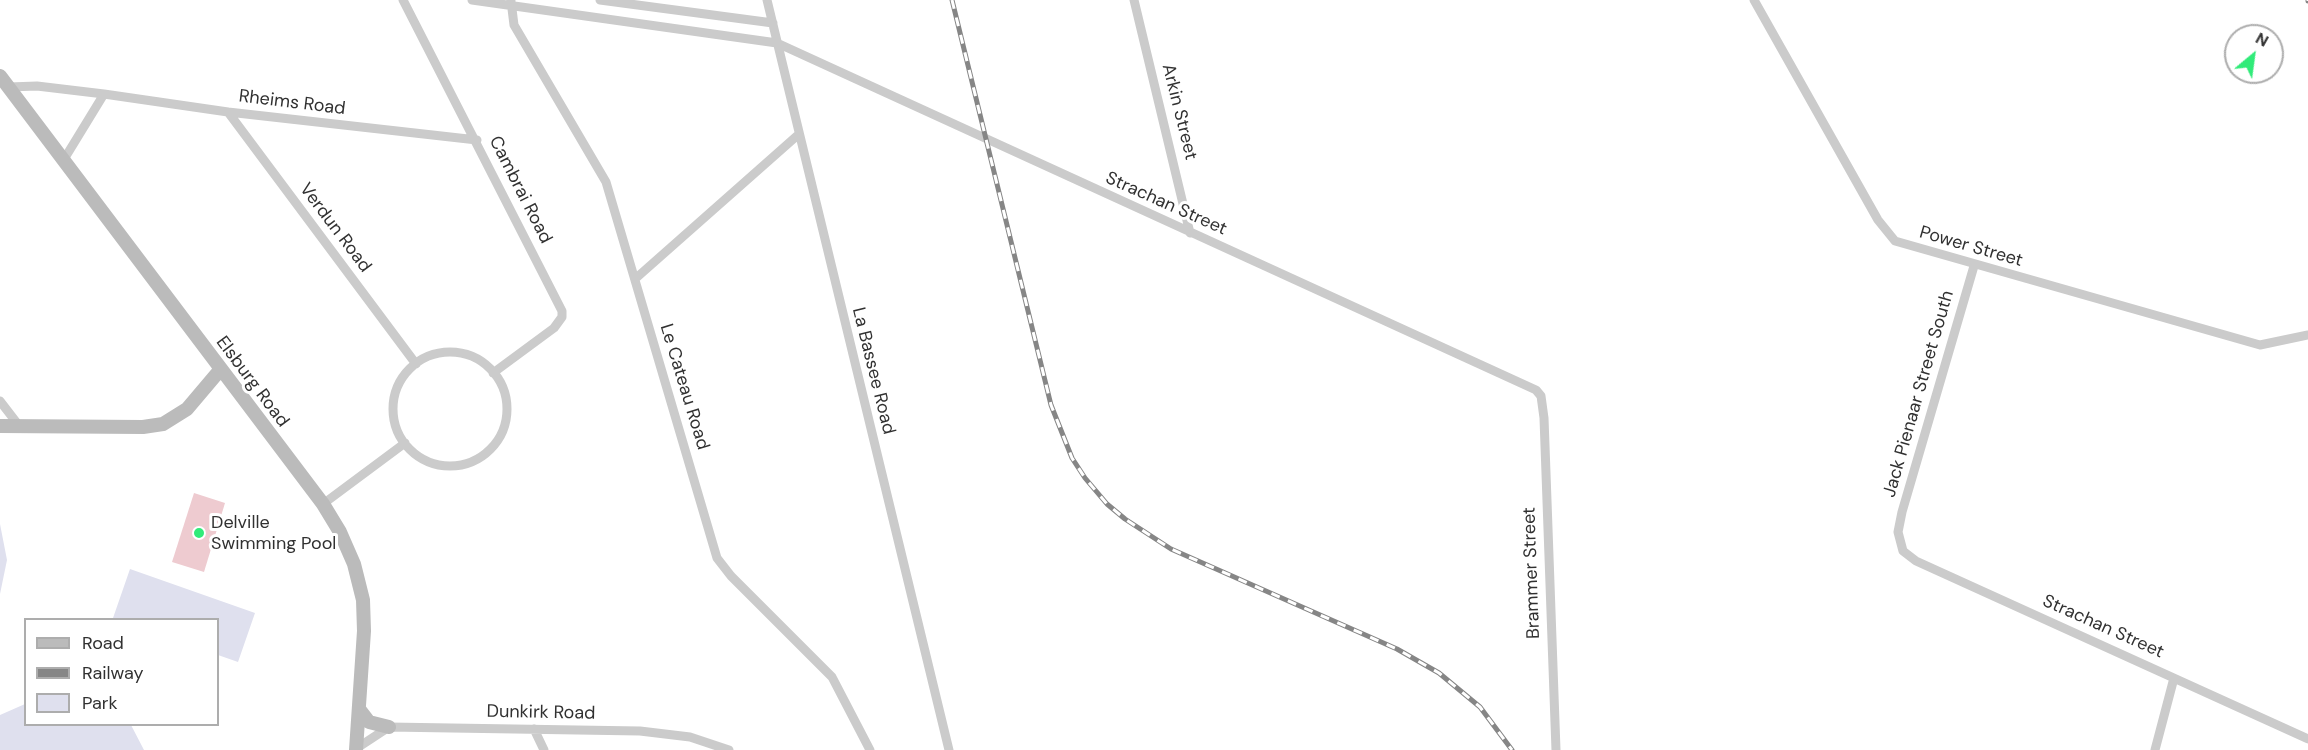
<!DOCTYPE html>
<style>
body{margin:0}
#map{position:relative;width:2308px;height:750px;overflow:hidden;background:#fff;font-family:"DM Sans",sans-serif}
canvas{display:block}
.legend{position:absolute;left:24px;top:618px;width:195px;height:108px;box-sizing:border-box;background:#fff;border:2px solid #adadad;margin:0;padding:8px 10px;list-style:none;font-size:18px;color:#313131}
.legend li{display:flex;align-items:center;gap:12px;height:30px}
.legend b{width:30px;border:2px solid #adadad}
.north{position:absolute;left:2224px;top:24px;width:60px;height:60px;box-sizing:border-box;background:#fff;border:2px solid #adadad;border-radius:50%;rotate:29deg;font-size:16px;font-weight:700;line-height:24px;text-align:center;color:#313131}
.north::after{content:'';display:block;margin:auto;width:21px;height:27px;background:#30eb79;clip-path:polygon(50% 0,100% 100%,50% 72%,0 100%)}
</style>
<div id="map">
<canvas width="2308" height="750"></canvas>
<ul class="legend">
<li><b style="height:8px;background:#bbb"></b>Road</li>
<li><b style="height:8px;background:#868686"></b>Railway</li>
<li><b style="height:16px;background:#dfe0ee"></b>Park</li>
</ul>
<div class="north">N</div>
</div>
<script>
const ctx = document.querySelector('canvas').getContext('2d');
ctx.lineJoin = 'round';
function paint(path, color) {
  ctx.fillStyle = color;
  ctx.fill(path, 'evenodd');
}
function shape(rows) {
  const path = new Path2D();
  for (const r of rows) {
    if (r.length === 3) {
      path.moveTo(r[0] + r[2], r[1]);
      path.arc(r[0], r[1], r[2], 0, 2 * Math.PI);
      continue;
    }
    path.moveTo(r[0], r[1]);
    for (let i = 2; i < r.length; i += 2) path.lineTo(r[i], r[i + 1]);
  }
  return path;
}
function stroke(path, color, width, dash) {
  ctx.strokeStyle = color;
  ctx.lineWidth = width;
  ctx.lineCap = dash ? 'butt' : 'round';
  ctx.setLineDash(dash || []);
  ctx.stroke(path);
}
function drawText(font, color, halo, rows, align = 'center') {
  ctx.font = font + ' "DM Sans",sans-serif';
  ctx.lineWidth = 6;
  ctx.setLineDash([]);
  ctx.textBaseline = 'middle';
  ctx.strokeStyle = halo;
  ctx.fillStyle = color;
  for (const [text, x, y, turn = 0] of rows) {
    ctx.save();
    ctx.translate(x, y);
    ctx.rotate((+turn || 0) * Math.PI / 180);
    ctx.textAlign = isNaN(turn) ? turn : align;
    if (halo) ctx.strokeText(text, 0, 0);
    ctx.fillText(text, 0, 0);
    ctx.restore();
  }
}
paint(shape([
 [0,524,7,560,0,594],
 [130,569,255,613,238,662,218,655,218,620,113,618],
 [25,704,26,724,131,725,144,750,0,750,0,715]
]), '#dfe0ee');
paint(shape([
 [194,493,225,503,204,572,172,562]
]), '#eecbd0');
stroke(shape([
 [403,0,562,311,562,317,554,328,493,373],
 [472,0,777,43,1536,390,1541,396,1544,418,1556,750],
 [600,0,773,23],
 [767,0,949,750],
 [1134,0,1190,233],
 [1754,0,1878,220,1895,241,2260,345,2308,335],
 [511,1,514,25,606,182,717,558,731,576,832,677,870,750],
 [9,87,37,86,104,94,228,112,477,140],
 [228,112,416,364],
 [63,161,104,94],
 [1974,266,1902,512,1898,532,1903,551,1916,561,2308,739],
 [635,279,799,134],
 [450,409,57],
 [0,401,20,427],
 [323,504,405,443],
 [534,729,544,750],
 [354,750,389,727,640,731,690,737,729,750],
 [2155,750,2174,678]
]), '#cbcbcb', 9);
stroke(shape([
 [0,76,323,504,340,532,354,564,363,600,364,631,356,750],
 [0,426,143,427,163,424,187,409,220,370],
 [359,709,369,722,389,727]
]), '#bbb', 14);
const rail = shape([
 [952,0,1051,405,1072,458,1085,478,1107,504,1125,519,1171,549,1397,649,1439,673,1480,707,1512,750],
 [2308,0,2308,1]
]);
stroke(rail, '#868686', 5);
stroke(rail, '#fff', 3, [9]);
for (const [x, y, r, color] of [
 [199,533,6,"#30eb79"]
]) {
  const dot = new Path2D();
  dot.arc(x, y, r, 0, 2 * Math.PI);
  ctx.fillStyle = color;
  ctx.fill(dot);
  stroke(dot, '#fff', 2);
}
drawText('18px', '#313131', '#fff', [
 ["Rheims Road",292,103,7],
 ["Arkin Street",1179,112,76],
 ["Cambrai Road",520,190,63],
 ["Strachan Street",1166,204,24],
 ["Verdun Road",335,228,53],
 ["Power Street",1971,247,16],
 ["La Bassee Road",873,371,76],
 ["Elsburg Road",252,382,53],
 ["Le Cateau Road",684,387,73],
 ["Jack Pienaar Street South",1919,394,-74],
 ["Brammer Street",1532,573,-92],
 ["Strachan Street",2103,627,24],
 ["Dunkirk Road",541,713,1]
]);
drawText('18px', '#313131', '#fff', [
 ["Delville",211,523],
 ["Swimming Pool",211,544]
], 'left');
</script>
